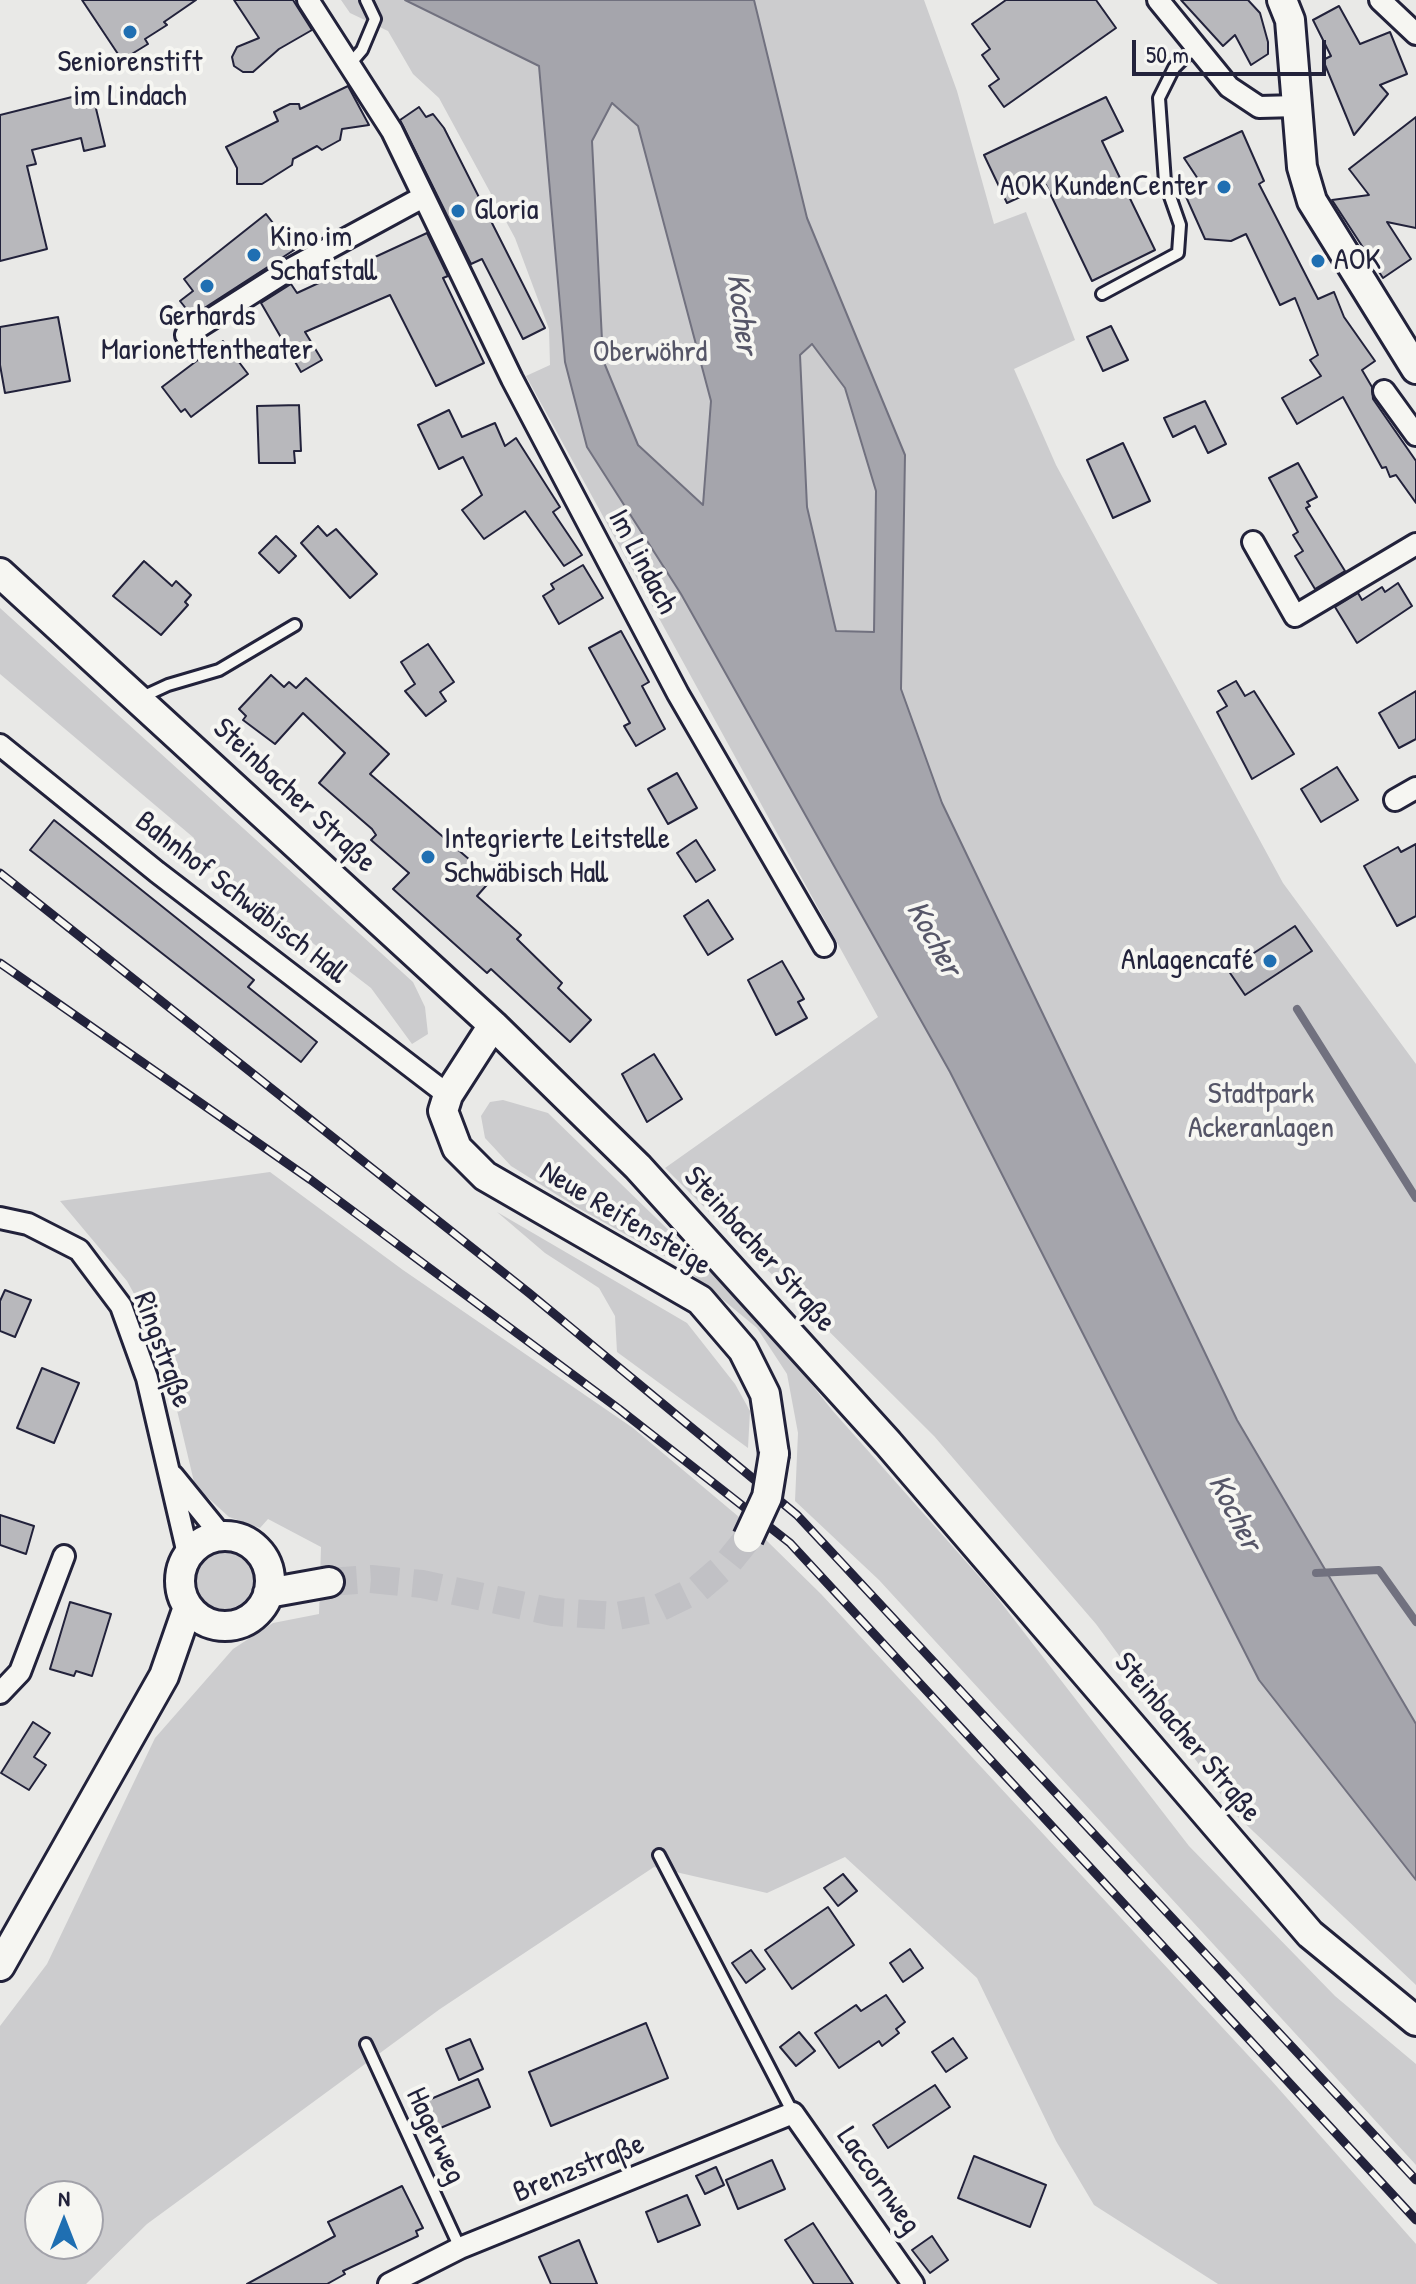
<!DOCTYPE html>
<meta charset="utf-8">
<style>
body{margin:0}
#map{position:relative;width:1416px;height:2284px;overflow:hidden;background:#e9e9e7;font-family:"Patrick Hand",sans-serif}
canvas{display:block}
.north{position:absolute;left:24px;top:2180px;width:80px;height:80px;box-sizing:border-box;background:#f6f6f2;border:2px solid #a1a1a9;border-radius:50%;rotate:0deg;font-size:22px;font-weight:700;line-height:32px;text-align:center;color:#22223b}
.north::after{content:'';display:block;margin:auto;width:28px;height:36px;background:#1f6fb2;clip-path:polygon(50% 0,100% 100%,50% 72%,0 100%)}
.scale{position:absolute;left:1132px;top:40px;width:194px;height:36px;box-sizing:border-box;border:4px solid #22223b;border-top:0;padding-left:10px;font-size:24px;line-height:28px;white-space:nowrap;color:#22223b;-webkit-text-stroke:6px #f6f6f2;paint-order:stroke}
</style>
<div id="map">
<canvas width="1416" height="2284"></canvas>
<div class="north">N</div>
<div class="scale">50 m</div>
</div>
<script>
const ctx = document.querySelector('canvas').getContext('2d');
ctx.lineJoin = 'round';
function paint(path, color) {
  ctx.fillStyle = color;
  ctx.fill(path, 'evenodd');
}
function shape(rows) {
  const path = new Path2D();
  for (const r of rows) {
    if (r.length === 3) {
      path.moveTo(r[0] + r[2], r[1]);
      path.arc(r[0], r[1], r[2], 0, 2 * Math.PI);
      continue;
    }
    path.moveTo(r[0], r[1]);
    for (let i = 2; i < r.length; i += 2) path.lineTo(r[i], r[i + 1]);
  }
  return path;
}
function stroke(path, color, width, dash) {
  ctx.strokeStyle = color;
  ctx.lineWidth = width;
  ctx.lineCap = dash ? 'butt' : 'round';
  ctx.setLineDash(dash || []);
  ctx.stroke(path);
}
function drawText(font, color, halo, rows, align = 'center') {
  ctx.font = font + ' "Patrick Hand",sans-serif';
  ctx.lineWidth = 8;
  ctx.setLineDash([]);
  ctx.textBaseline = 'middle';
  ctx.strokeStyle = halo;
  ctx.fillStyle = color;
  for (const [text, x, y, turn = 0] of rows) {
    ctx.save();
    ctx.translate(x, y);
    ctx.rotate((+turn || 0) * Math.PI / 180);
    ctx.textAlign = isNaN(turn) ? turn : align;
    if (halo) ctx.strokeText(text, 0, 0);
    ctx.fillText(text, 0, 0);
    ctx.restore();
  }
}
paint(shape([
 [341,0,405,0,539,66,565,362,587,447,681,594,950,1072,1259,1680,1416,1880,1416,1985,1236,1815,1096,1624,934,1436,665,1168,878,1017,526,376,550,365,549,329,515,238,439,98,413,74,388,31,350,13],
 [754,0,924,0,957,91,994,224,1026,212,1075,340,1014,369,1056,465,1283,883,1416,1064,1416,1724,1237,1421,942,803,901,689,905,455,807,218],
 [612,102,638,126,711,401,703,505,638,445,603,360,592,141],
 [813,344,845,388,876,491,875,632,836,631,807,507,800,355],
 [0,608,413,982,425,1007,428,1034,412,1044,371,988,188,847,194,838,0,674],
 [503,1100,548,1113,759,1318,832,1410,992,1591,1189,1846,1335,1996,1416,2064,1416,2165,879,1580,795,1501,798,1433,787,1374,757,1328,681,1265,578,1208,511,1166,485,1138,481,1116,490,1102],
 [270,1172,403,1270,633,1428,764,1538,821,1594,1271,2080,1416,2244,1416,2284,1218,2284,1094,2205,1056,2141,977,1978,845,1857,767,1893,654,1867,440,2009,147,2224,86,2284,0,2284,0,2026,47,1964,155,1738,233,1649,273,1623,319,1614,321,1547,268,1519,260,1528,229,1517,195,1486,161,1343,127,1281,60,1201],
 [40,2196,88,2196,88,2244,40,2244],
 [497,1212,687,1323,735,1384,750,1411,748,1448,617,1352,615,1316,599,1288,545,1253],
 [224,1579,30]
]), '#ccccce');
const water = shape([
 [405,0,754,0,807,218,905,455,901,689,942,803,1237,1420,1416,1724,1416,1880,1259,1680,950,1072,681,594,587,447,565,362,539,66,405,0],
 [612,103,638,126,711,401,703,505,638,445,603,360,592,141,612,103],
 [812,344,845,388,876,491,874,632,836,631,807,507,800,355,812,344]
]);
paint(water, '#a5a5ac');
stroke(water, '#71717f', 2);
stroke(shape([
 [1297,1009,1416,1198],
 [1316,1573,1379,1570,1416,1622]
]), '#71717f', 8);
const building = shape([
 [82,0,196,0,164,22,167,25,145,39,148,44,122,60,82,0],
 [234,0,293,0,312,30,279,49,253,72,243,72,234,66,232,57,237,47,259,38,234,0],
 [1006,0,1096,0,1116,28,1004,107,989,86,999,79,982,55,990,49,972,24,1006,0],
 [1181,0,1248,0,1260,13,1268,42,1268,54,1251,65,1235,35,1223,46,1181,0],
 [1339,6,1360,44,1390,32,1407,74,1380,85,1388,94,1354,135,1323,60,1331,56,1313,20,1339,6],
 [348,86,369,125,342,129,340,140,322,150,317,146,293,159,292,165,262,184,237,184,237,168,226,147,278,121,274,112,290,104,299,104,300,109,348,86],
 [92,92,105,146,84,151,81,138,32,150,36,164,27,166,47,249,0,261,0,115,92,92],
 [1106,97,1123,131,1102,141,1155,250,1092,281,1046,185,1007,203,984,155,1106,97],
 [419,107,426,117,433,114,444,128,545,328,523,339,482,259,471,264,400,120,419,107],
 [1416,117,1416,228,1387,222,1411,259,1383,278,1332,200,1369,195,1349,169,1416,117],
 [1242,131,1264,181,1259,184,1318,299,1334,292,1344,317,1375,361,1362,370,1372,387,1373,399,1416,461,1416,503,1396,475,1390,477,1386,467,1382,468,1343,397,1297,424,1282,398,1321,376,1310,360,1318,355,1295,298,1280,305,1246,234,1231,241,1205,239,1183,190,1200,182,1184,158,1242,131],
 [266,214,294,250,192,316,180,301,193,291,184,279,266,214],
 [427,233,448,276,443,278,484,363,436,386,390,295,305,332,322,360,301,372,261,303,291,284,297,293,427,233],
 [58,317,70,381,5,393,0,365,0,327,58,317],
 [1111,326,1128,360,1103,371,1087,337,1111,326],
 [223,341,248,374,191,417,185,409,181,412,162,387,223,341],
 [1205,401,1226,444,1208,453,1195,426,1173,437,1164,418,1205,401],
 [299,405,301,451,294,451,295,463,259,463,257,406,299,405],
 [449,410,462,437,495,423,505,446,516,438,560,507,553,512,582,555,564,566,525,511,484,539,462,510,482,495,463,457,439,469,418,425,449,410],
 [1123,443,1150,501,1113,518,1087,460,1123,443],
 [1298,463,1317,497,1307,502,1310,506,1306,508,1345,571,1315,589,1295,556,1303,551,1293,535,1298,532,1269,478,1298,463],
 [318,526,327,536,336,529,377,574,350,598,301,543,318,526],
 [276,536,296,556,279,573,259,553,276,536],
 [144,561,172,586,176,581,191,595,185,602,188,605,161,635,113,596,144,561],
 [583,565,603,598,559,624,543,596,554,589,551,584,583,565],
 [1398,583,1412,606,1357,643,1335,607,1358,593,1362,600,1382,587,1385,592,1398,583],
 [621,631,649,682,642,686,665,729,636,746,624,726,630,723,589,648,621,631],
 [428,644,454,682,440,692,446,701,426,716,405,691,415,684,401,662,428,644],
 [271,675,284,687,289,682,296,688,306,678,389,754,370,774,492,879,477,896,521,935,517,939,562,983,558,988,591,1020,570,1042,491,969,487,973,393,889,409,873,371,840,376,835,372,829,319,783,345,753,303,713,275,744,243,720,246,716,239,709,271,675],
 [1236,681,1245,696,1254,691,1294,754,1252,779,1217,712,1227,706,1218,691,1236,681],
 [1416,691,1416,739,1399,748,1379,713,1416,691],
 [1337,767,1358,800,1321,822,1301,789,1337,767],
 [677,773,697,808,668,824,648,789,677,773],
 [54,820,254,980,248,987,317,1042,301,1062,30,850,54,820],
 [696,840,715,870,696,882,677,853,696,840],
 [1416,844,1416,916,1397,926,1364,866,1398,847,1401,852,1416,844],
 [708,900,733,939,708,955,684,916,708,900],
 [1295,926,1312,951,1245,995,1228,970,1295,926],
 [782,961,804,999,798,1002,807,1018,776,1035,748,980,782,961],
 [654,1054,682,1099,647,1122,622,1074,654,1054],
 [5,1290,31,1300,15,1337,0,1331,0,1301,5,1290],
 [42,1368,79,1383,54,1443,17,1428,42,1368],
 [0,1515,34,1526,26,1554,0,1545,0,1515],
 [70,1602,111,1614,92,1676,76,1671,74,1676,50,1669,70,1602],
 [33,1722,50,1733,34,1757,46,1765,29,1790,1,1773,33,1722],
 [843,1874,857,1891,838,1906,824,1888,843,1874],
 [828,1907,854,1945,792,1989,765,1950,828,1907],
 [910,1949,923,1968,903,1982,890,1963,910,1949],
 [751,1950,765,1969,746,1983,732,1963,751,1950],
 [886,1995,905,2022,896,2029,899,2033,882,2046,879,2041,839,2068,815,2033,856,2005,861,2011,886,1995],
 [646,2023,668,2078,551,2126,529,2072,646,2023],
 [799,2032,815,2051,796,2066,780,2047,799,2032],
 [953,2038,967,2058,946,2072,932,2052,953,2038],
 [470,2039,483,2069,459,2080,446,2049,470,2039],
 [478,2079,490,2107,438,2129,426,2101,478,2079],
 [935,2085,950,2107,888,2148,873,2125,935,2085],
 [974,2156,1046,2185,1030,2227,958,2198,974,2156],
 [772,2160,785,2189,738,2209,726,2180,772,2160],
 [716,2167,724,2185,705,2194,696,2176,716,2167],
 [402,2186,423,2228,416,2231,418,2236,343,2271,345,2274,327,2284,247,2284,335,2236,328,2222,402,2186],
 [687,2195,700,2225,658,2242,646,2212,687,2195],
 [813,2223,853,2284,814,2284,785,2240,813,2223],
 [932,2236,948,2260,930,2273,912,2250,932,2236],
 [579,2240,597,2284,551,2284,539,2257,579,2240]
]);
paint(building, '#b8b8bc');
stroke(building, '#22223b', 2);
stroke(shape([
 [329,1582,371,1579,422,1584,553,1612,617,1616,659,1608,698,1589,727,1564,748,1538]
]), '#c1c1c5', 28, [28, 14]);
const lane = shape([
 [350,64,362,50,375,19,366,0],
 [1102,294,1178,253,1180,225,1165,182,1159,98,1174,68,1195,47],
 [142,697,168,685,219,670,295,625],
 [659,1855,793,2113],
 [366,2044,460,2248]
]);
const street = shape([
 [308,0,392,131,512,379,678,694,824,946],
 [1158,0,1229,87,1259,107,1298,106],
 [1380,0,1416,34],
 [186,335,285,272,423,197],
 [1384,391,1416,435],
 [1253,542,1295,616,1416,544],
 [0,745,157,872,448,1095],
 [1395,800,1416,788],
 [0,1218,28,1224,79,1250,121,1306,147,1378,188,1554],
 [173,1476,221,1535],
 [0,1693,20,1672,64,1556],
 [389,2284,460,2248,793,2113,913,2284]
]);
const secondary = shape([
 [1282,0,1290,20,1302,167,1312,201,1416,369],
 [0,573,493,1025,638,1167,888,1443,1310,1934,1416,2021],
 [493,1025,448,1095,443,1111,457,1148,485,1176,700,1300,743,1350,765,1394,774,1454],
 [225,1581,45],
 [268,1593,329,1582],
 [0,1966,164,1676,188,1607]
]);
stroke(lane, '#22223b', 16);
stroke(street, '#22223b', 26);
stroke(secondary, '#22223b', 34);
stroke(lane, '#f6f6f2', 10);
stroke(street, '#f6f6f2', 20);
stroke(secondary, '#f6f6f2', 28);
const rail = shape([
 [0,873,529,1293,797,1515,1416,2180],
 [0,963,311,1180,619,1409,790,1543,1416,2220]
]);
stroke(rail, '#22223b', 9);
stroke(rail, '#f6f6f2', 6, [18]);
const secondaryBridge = shape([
 [748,1538,767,1497,774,1454]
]);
stroke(secondaryBridge, '#22223b', 34, []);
stroke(secondaryBridge, '#f6f6f2', 28);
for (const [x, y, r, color] of [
 [130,32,8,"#1f6fb2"],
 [1224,187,8,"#1f6fb2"],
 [458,211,8,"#1f6fb2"],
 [254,255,8,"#1f6fb2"],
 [1318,261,8,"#1f6fb2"],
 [207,286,8,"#1f6fb2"],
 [428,857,8,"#1f6fb2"],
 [1270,961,8,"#1f6fb2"]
]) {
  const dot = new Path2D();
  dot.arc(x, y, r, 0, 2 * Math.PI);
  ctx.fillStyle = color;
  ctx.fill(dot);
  stroke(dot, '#f6f6f2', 3);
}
drawText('30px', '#22223b', '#f6f6f2', [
 ["Seniorenstift",130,63,"center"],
 ["im Lindach",130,97,"center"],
 ["AOK KundenCenter",1208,187,"right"],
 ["Gloria",474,211],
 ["Kino im",270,238],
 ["Schafstall",270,272],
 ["AOK",1334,261],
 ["Gerhards",207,317,"center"],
 ["Marionettentheater",207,351,"center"],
 ["Integrierte Leitstelle",444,840],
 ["Schwäbisch Hall",444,874],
 ["Anlagencafé",1254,961,"right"]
], 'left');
drawText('30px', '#555567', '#f6f6f2', [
 ["Oberwöhrd",650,353],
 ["Stadtpark",1261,1095],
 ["Ackeranlagen",1261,1129]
]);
drawText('30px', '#22223b', '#f6f6f2', [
 ["Im Lindach",642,562,62],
 ["Steinbacher Straße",294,796,43],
 ["Bahnhof Schwäbisch Hall",241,898,38],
 ["Neue Reifensteige",625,1219,31],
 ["Steinbacher Straße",759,1250,48],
 ["Ringstraße",162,1350,70],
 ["Steinbacher Straße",1187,1738,50],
 ["Hagerweg",435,2136,65],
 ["Brenzstraße",579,2169,-22],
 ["Laccornweg",878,2181,55]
]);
drawText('italic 32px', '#565668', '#f6f6f2', [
 ["Kocher",741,314,83],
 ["Kocher",933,939,61],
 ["Kocher",1234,1513,63]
]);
</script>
